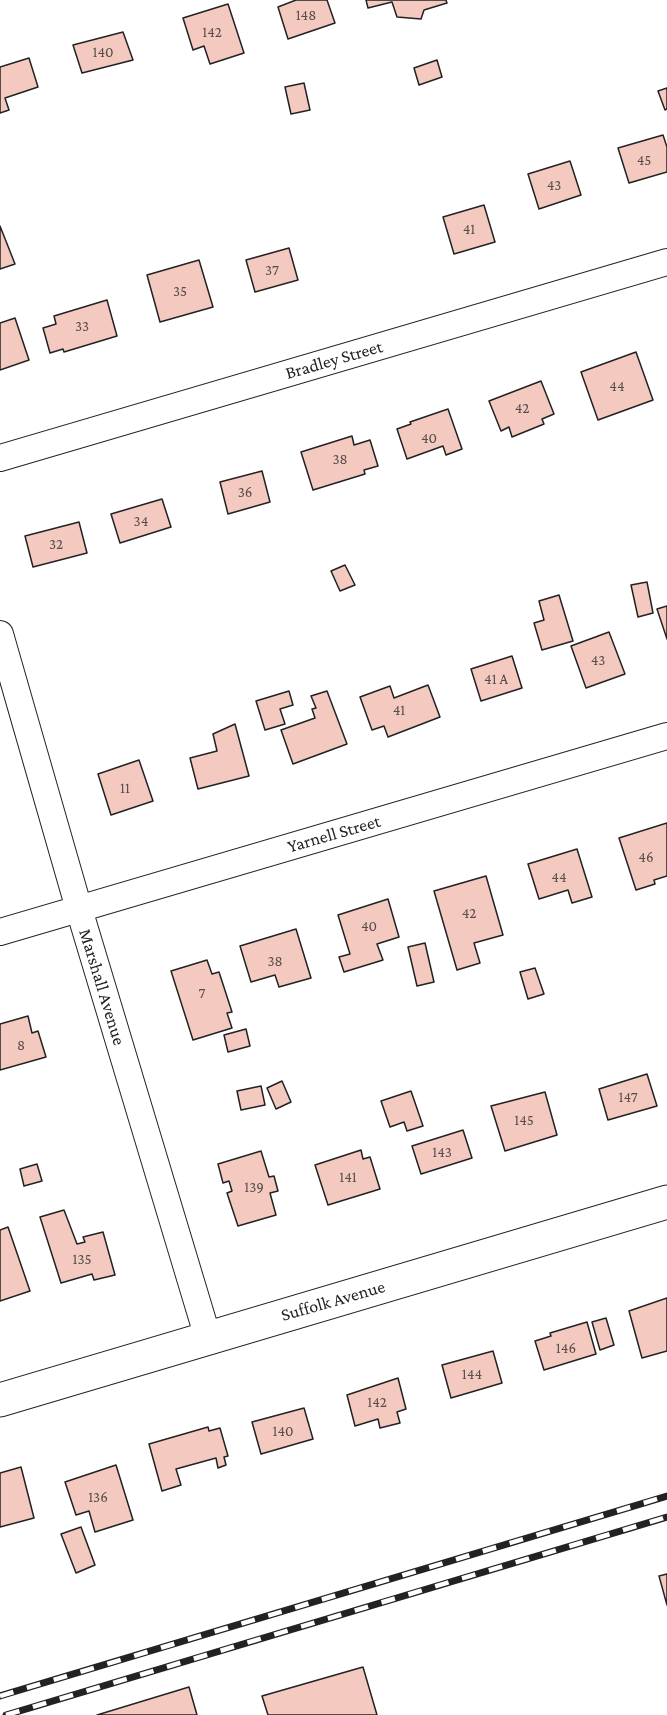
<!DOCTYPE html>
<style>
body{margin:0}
canvas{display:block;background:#fff}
</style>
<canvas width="667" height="1715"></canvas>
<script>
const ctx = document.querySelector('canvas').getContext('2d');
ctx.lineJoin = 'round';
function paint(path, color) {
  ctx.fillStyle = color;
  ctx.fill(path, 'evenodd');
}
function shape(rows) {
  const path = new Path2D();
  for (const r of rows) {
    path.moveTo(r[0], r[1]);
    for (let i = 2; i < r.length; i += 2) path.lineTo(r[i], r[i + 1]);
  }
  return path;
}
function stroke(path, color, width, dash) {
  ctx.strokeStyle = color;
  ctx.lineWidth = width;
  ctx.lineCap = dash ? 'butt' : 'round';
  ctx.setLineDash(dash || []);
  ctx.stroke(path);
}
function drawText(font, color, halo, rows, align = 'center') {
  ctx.font = font + ' "Crimson Pro",serif';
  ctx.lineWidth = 4.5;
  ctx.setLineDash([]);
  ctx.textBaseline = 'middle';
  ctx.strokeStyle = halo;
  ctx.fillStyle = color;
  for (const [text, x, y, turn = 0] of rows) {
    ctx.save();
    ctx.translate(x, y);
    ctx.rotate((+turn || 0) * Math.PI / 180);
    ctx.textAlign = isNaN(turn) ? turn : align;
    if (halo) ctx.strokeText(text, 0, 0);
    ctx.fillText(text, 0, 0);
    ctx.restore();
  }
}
const building = shape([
 [296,0,327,0,335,23,288,39,278,7,296,0],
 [366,0,446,0,447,3,424,10,421,19,397,17,392,2,368,8,366,0],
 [228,4,244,53,210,64,204,46,193,50,183,18,228,4],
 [123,32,133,60,82,73,73,45,123,32],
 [29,58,38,87,5,98,9,110,0,113,0,67,29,58],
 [437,60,442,77,419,85,414,68,437,60],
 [304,83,310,110,291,114,285,87,304,83],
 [667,88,667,109,665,110,658,91,667,88],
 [663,135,667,147,667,172,629,183,618,148,663,135],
 [570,161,581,195,539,209,528,174,570,161],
 [484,205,495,242,454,254,443,217,484,205],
 [0,226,15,264,0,269,0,226],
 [289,248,298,280,255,292,246,260,289,248],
 [199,260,213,307,160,322,147,275,199,260],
 [107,300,117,336,64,352,63,349,50,353,43,328,56,324,54,316,107,300],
 [15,318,29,360,0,370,0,323,15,318],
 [636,352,653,400,598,420,581,372,636,352],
 [541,381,554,414,542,419,544,424,512,437,509,427,501,431,489,401,541,381],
 [448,409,462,449,446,455,443,446,407,459,397,429,411,424,410,422,448,409],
 [352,436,354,445,370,440,378,466,364,470,365,474,313,490,301,452,352,436],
 [262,471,270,502,228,514,220,482,262,471],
 [162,499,171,527,120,543,111,514,162,499],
 [79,522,87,553,33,567,25,536,79,522],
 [345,565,355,585,340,591,331,571,345,565],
 [647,582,653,613,638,617,631,585,647,582],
 [559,595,573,641,542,650,534,623,544,620,539,601,559,595],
 [667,606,667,639,657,609,667,606],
 [609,632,625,674,586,688,571,646,609,632],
 [512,656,522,688,481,701,471,669,512,656],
 [428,685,440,717,388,737,384,726,372,730,360,697,390,686,394,698,428,685],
 [289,691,293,705,280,709,285,724,265,730,256,701,289,691],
 [327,691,347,744,293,764,281,730,315,718,312,709,316,708,311,696,327,691],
 [235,724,249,776,198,789,190,758,217,751,213,734,235,724],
 [139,760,153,801,111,815,98,774,139,760],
 [667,823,667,876,654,880,655,884,636,890,619,838,667,823],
 [577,849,592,897,572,903,568,890,539,899,528,864,577,849],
 [486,876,503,935,474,943,480,963,457,970,434,891,486,876],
 [388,899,399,937,377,944,383,960,344,972,339,957,350,954,338,915,388,899],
 [296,929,311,978,279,987,275,975,251,982,240,946,296,929],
 [425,943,434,982,417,986,408,947,425,943],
 [207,960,212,974,219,972,232,1012,227,1013,232,1028,193,1040,171,971,207,960],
 [535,968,544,994,528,999,520,972,535,968],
 [28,1016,32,1033,38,1031,46,1057,0,1070,0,1024,28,1016],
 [246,1029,250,1046,228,1052,224,1035,246,1029],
 [647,1074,657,1106,608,1120,599,1089,647,1074],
 [282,1081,291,1102,276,1109,267,1088,282,1081],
 [261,1086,265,1105,241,1110,237,1091,261,1086],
 [411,1091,423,1126,407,1131,404,1122,390,1127,381,1101,411,1091],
 [545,1092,557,1135,505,1151,491,1106,545,1092],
 [463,1130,472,1158,421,1174,412,1146,463,1130],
 [361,1150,363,1159,370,1157,380,1189,328,1205,315,1165,361,1150],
 [261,1151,269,1177,274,1176,278,1191,270,1193,276,1215,238,1226,227,1193,232,1191,229,1181,223,1183,218,1164,261,1151],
 [37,1164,42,1181,24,1186,20,1169,37,1164],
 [64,1210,77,1244,85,1242,83,1237,103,1232,115,1275,94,1280,92,1274,61,1283,40,1217,64,1210],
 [8,1227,30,1291,0,1301,0,1230,8,1227],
 [667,1298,667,1351,642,1358,629,1311,667,1298],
 [606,1318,614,1345,600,1350,592,1322,606,1318],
 [587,1322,596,1354,544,1370,535,1341,551,1336,550,1333,587,1322],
 [493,1351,502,1383,451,1398,442,1365,493,1351],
 [398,1378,406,1409,397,1412,400,1423,380,1428,378,1419,355,1426,347,1395,398,1378],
 [304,1408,313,1439,261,1454,252,1422,304,1408],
 [208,1427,209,1431,220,1428,228,1456,224,1457,226,1465,218,1468,216,1458,176,1469,181,1485,162,1491,149,1444,208,1427],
 [116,1465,133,1520,95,1532,89,1511,76,1515,65,1482,116,1465],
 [21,1467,34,1518,0,1527,0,1473,21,1467],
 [81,1527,95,1565,76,1573,61,1534,81,1527],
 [667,1574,667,1605,659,1576,667,1574],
 [363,1667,377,1715,268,1715,262,1696,363,1667],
 [189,1687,197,1715,97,1715,189,1687]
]);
paint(building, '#f3c9c0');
stroke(building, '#222', 1.5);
const street = shape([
 [0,458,667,262],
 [0,634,79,909,208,1338],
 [0,932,667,736]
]);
const secondary = shape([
 [0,1400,667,1202]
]);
stroke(street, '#222', 28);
stroke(secondary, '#222', 35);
stroke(street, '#fff', 26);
stroke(secondary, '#fff', 33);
const rail = shape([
 [0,1696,667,1496],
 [6,1715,667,1517]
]);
stroke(rail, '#222', 7);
stroke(rail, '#fff', 4.5, [14]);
drawText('15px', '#564c4a', null, [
 ["148",306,15],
 ["142",212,32],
 ["140",103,52],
 ["45",644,160],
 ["43",554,185],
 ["41",469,229],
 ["37",272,270],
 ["35",180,291],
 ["33",82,326],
 ["44",617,386],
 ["42",522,408],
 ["40",429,438],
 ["38",340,459],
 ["36",245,492],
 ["34",141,521],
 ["32",56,544],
 ["43",598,660],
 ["41 A",496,679],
 ["41",399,710],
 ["11",125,788],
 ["46",646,857],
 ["44",559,877],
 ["42",469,913],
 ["40",369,926],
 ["38",275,961],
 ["7",202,993],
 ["8",21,1045],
 ["147",628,1097],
 ["145",524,1120],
 ["143",442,1152],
 ["141",348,1177],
 ["139",254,1187],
 ["135",82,1259],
 ["146",566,1348],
 ["144",472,1374],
 ["142",377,1402],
 ["140",283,1431],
 ["136",98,1497]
]);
drawText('18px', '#222', '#fff', [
 ["Bradley Street",334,360,-16],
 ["Yarnell Street",334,834,-16],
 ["Marshall Avenue",102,987,73],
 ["Suffolk Avenue",333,1301,-16]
]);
</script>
